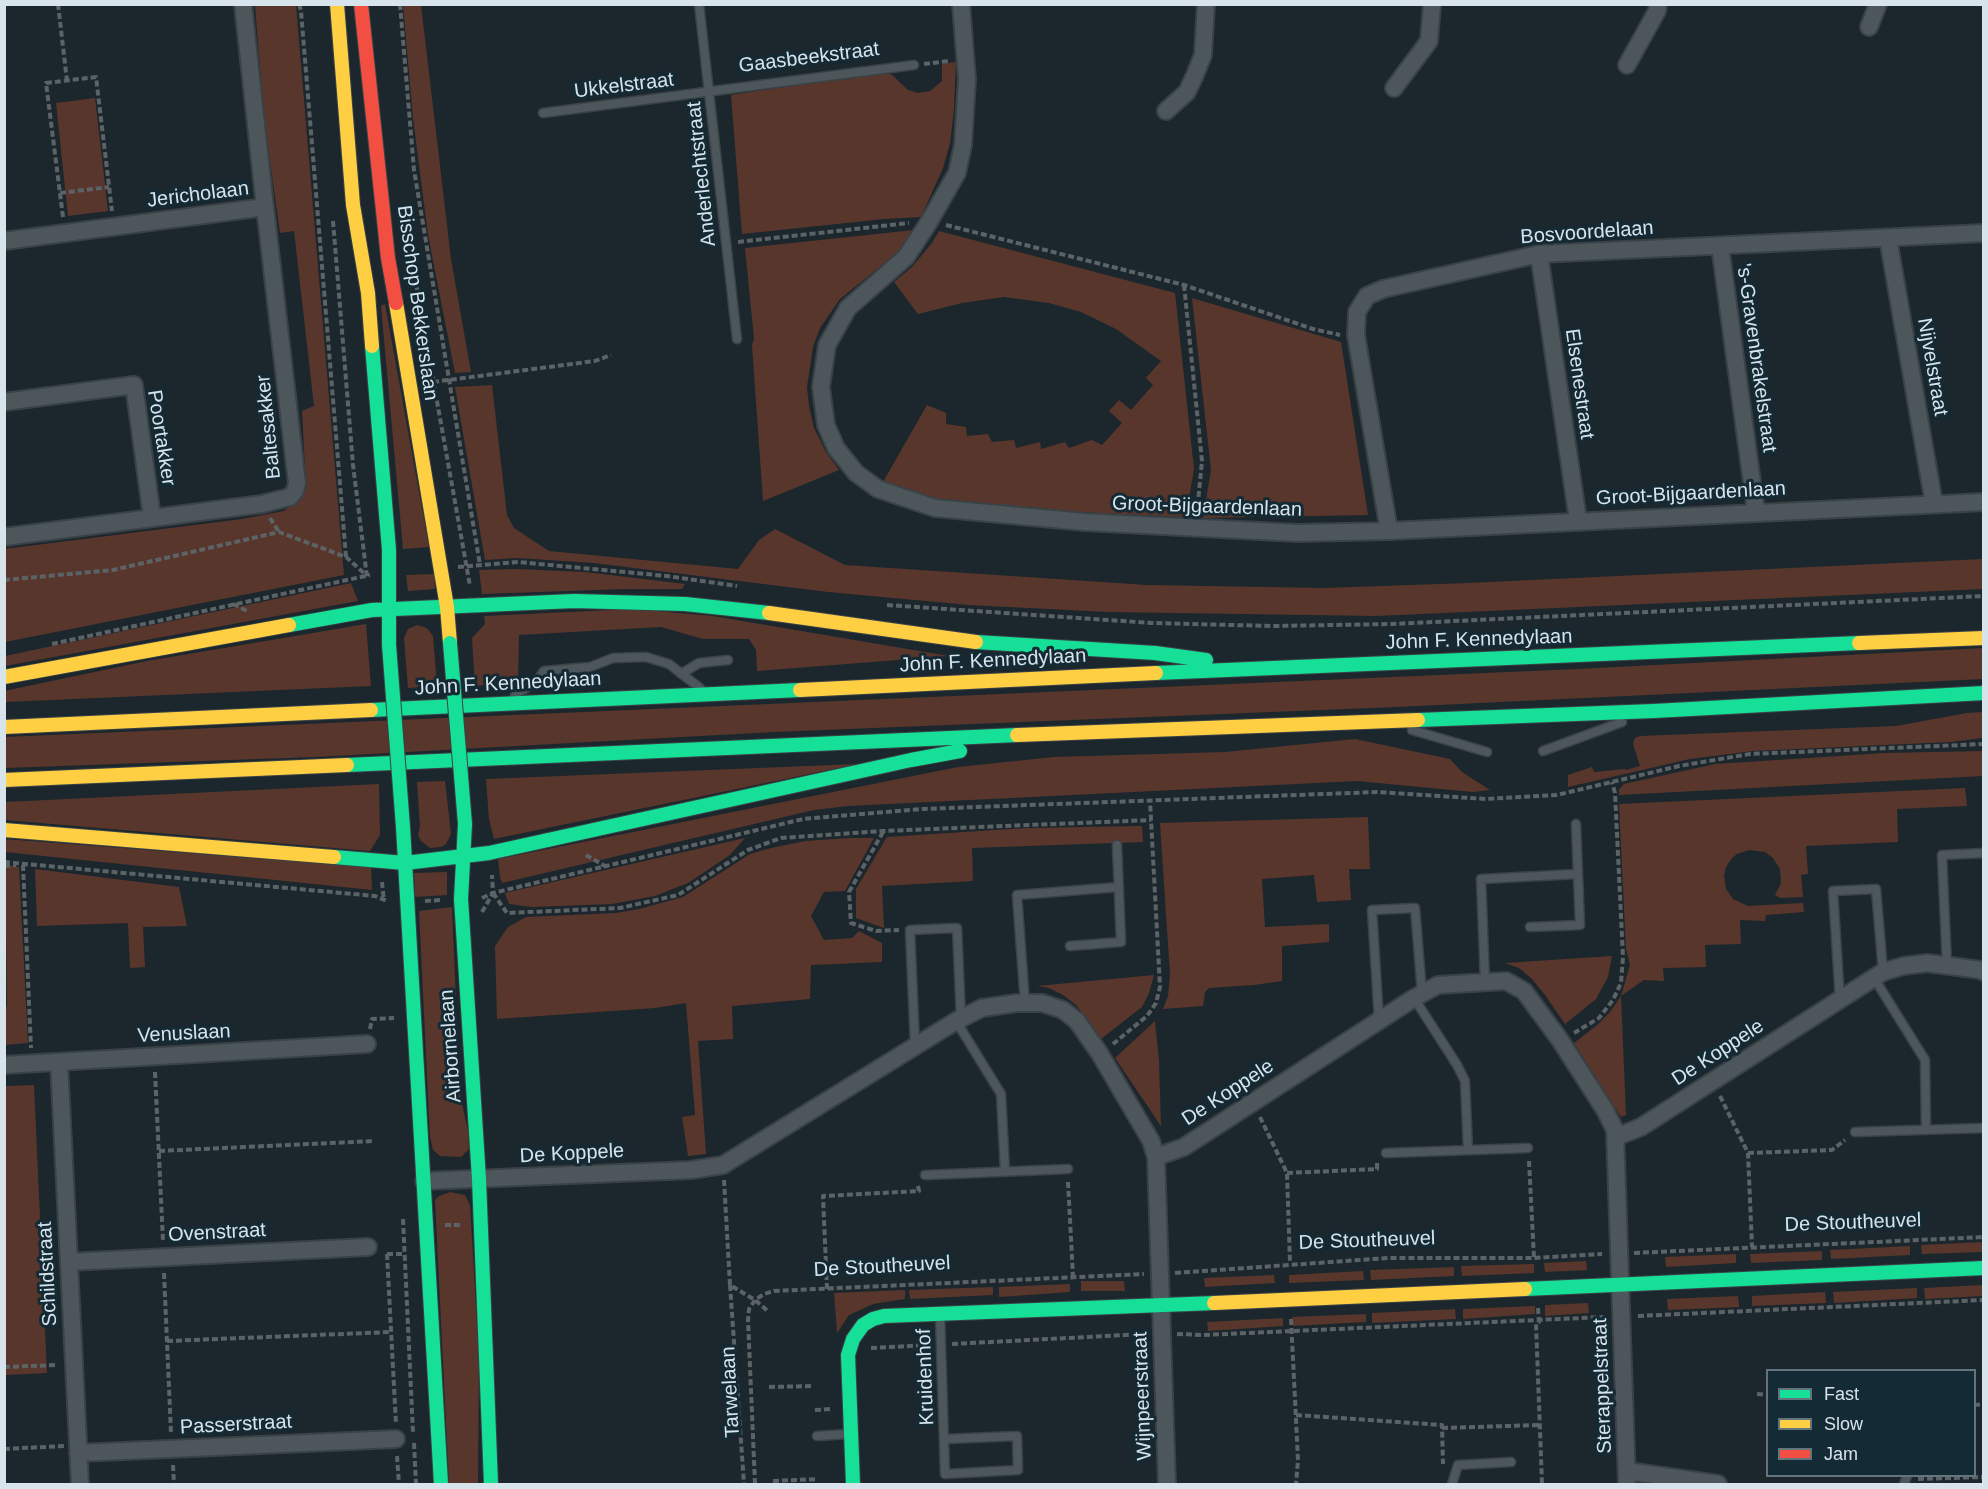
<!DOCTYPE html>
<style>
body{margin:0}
#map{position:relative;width:1988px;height:1489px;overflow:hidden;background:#1b272d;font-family:Helvetica,sans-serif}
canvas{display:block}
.frame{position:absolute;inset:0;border:6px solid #d7e4eb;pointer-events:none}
.legend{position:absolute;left:1766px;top:1369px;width:210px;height:108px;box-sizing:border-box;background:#142a34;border:2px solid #62747d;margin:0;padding:8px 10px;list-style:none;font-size:18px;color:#d7e4eb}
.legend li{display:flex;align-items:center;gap:12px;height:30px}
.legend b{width:30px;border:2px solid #62747d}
</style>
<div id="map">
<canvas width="1988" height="1489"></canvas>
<div class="frame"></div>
<ul class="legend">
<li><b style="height:8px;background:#16e098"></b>Fast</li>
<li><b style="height:8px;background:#ffcf43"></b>Slow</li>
<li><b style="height:8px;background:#f24e42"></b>Jam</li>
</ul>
</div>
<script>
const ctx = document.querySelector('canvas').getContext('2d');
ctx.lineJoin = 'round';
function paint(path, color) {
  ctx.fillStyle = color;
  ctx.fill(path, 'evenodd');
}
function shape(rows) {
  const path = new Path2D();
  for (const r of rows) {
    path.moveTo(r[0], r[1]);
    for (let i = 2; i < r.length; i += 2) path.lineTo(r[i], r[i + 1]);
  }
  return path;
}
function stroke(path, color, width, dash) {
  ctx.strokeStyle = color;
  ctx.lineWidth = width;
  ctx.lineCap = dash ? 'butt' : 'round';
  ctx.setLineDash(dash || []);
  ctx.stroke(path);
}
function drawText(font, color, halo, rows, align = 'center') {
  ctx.font = font + ' Helvetica,sans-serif';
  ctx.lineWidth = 6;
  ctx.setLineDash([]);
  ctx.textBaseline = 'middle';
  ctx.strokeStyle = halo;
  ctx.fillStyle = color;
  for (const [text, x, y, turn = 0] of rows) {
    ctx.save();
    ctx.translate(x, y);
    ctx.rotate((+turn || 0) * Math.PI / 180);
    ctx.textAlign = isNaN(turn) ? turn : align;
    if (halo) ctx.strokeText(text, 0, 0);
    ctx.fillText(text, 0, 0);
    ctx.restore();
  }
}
paint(shape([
 [255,5,296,5,344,575,5,642,4,549,242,519,284,511,300,498,306,488,302,411,314,406,294,231,280,233,264,118],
 [403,5,421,5,451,259,471,372,455,373,428,235,413,118],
 [956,62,954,110,950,143,943,168,921,217,884,219,742,234,731,95,884,72,892,75,908,90,918,93,930,91,942,81,942,64],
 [95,98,108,211,68,216,56,103],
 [914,230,897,253,840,299,820,328,813,347,807,387,809,406,814,428,826,452,839,470,763,501,752,345,754,339,745,248],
 [939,231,1175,293,1194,469,1186,517,1078,512,915,497,883,482,927,405,946,413,946,424,966,427,967,436,988,434,992,442,1014,440,1016,448,1040,442,1041,449,1065,442,1069,448,1092,440,1102,445,1122,423,1109,411,1119,400,1131,410,1153,385,1146,378,1161,361,1116,329,1081,312,1049,303,1004,297,962,303,918,314,894,282,912,267,932,243],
 [1192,298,1341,342,1368,515,1203,518,1211,470],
 [385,304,429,547,403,549,381,306],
 [492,385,507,515,514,528,549,551,738,569,759,540,775,529,845,565,1147,585,1325,588,1468,583,1983,559,1983,589,1376,616,1108,612,969,605,828,592,594,563,517,558,485,560,455,387],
 [517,569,585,572,685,584,682,589,625,589,482,594,479,570],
 [434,574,435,589,408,591,406,575],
 [351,583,358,601,5,666,5,656],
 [633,609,713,616,949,656,757,671,756,650,749,639,703,639,661,627,519,635,518,682,475,686,472,638,485,624,484,616],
 [366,624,371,686,5,702,4,691,147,661],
 [417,625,427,628,433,636,437,686,408,688,404,638,408,629],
 [1983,648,1983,679,1396,707,774,732,315,757,5,768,5,737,1578,669],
 [1983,712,1983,738,1950,742,1753,751,1690,759,1568,787,1568,775,1592,767,1594,772,1625,769,1626,770,1640,766,1633,744,1635,738,1640,736,1896,726,1967,713],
 [1355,739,1450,759,1462,772,1490,790,1473,792,1357,781,848,806,814,810,502,883,500,877,498,859,958,767,1054,757,1225,752],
 [1983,751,1983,776,1619,795,1619,789,1624,784,1715,764,1885,753],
 [858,764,494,839,489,819,486,779],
 [445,781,451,834,446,844,441,847,430,848,421,841,418,835,420,826,417,782],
 [379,784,380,835,370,851,5,820,5,802],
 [1965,788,1967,806,1897,809,1898,842,1806,846,1808,874,1801,875,1803,897,1780,898,1775,895,1781,883,1780,869,1773,858,1765,852,1749,850,1737,854,1732,858,1726,867,1724,876,1726,889,1733,899,1748,906,1803,903,1804,912,1766,915,1765,921,1740,920,1741,944,1705,945,1706,967,1663,968,1664,981,1644,980,1621,996,1626,1115,1621,1117,1574,1043,1596,1026,1610,1012,1621,996,1630,965,1626,949,1619,804],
 [1368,817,1370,869,1349,869,1351,900,1317,902,1314,875,1262,879,1265,927,1329,924,1329,942,1282,946,1282,981,1254,985,1209,988,1205,992,1203,1006,1163,1009,1168,996,1170,974,1160,823],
 [1142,826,1143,842,972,848,973,881,882,886,884,928,856,918,856,889,887,837,1026,828],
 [745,838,730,855,688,883,655,896,612,904,532,907,509,904,505,893],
 [849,838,874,838,845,891,824,892,811,916,824,940,852,938,859,931,882,943,882,962,811,965,810,999,732,1006,733,1039,698,1041,706,1154,688,1156,682,1117,695,1115,686,1003,655,1008,497,1019,495,946,508,927,526,917,616,913,639,909,683,897,750,854,771,848,805,841],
 [4,839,371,867,372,890,5,852],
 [5,865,19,867,28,1043,5,1045,5,1007,7,1007],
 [35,869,179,887,187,926,143,927,145,967,130,968,128,923,37,926],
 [447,872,447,895,415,897,414,873],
 [452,907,460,1094,468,1131,469,1149,461,1157,440,1156,433,1150,430,1137,419,911],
 [1612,956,1608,977,1596,999,1565,1024,1545,995,1532,979,1519,968,1505,963],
 [1154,975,1149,993,1142,1007,1101,1039,1076,1005,1063,995,1049,988,1037,986],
 [1155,1021,1159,1061,1161,1126,1115,1058],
 [34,1085,47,1373,5,1375,5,1086],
 [450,1192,465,1195,470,1205,479,1358,478,1484,449,1484,435,1200,439,1196],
 [1983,1242,1983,1252,1922,1254,1921,1245],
 [1910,1246,1910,1255,1831,1259,1830,1250],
 [1822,1251,1822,1260,1751,1263,1750,1254],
 [1736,1254,1736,1263,1666,1267,1665,1257],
 [1586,1261,1587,1270,1545,1272,1544,1263],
 [1534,1264,1534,1273,1462,1276,1461,1266],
 [1454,1267,1454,1276,1371,1280,1370,1270],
 [1363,1271,1364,1280,1289,1283,1289,1275],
 [1274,1275,1275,1283,1205,1287,1204,1278],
 [1081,1281,1124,1281,1125,1291,1081,1291],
 [1070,1284,1070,1292,999,1297,999,1287],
 [1983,1285,1983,1296,1925,1299,1924,1288],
 [993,1287,993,1295,910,1299,909,1290],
 [1917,1288,1917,1298,1834,1303,1833,1292],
 [905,1290,905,1299,873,1304,849,1315,837,1333,834,1293],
 [1825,1292,1826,1303,1752,1306,1752,1296],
 [1738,1296,1739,1307,1668,1310,1667,1299],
 [1588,1303,1589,1313,1545,1316,1545,1305],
 [1535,1306,1535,1314,1463,1319,1463,1309],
 [1455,1309,1456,1319,1372,1323,1372,1313],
 [1366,1314,1366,1322,1293,1326,1292,1317],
 [1283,1318,1283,1326,1208,1331,1207,1322]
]), '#59362b');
const lane = shape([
 [699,4,737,339],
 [543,113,914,65],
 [681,674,699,663,728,660],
 [515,695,537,681,544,671,590,667,613,658,646,657,669,664,700,688],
 [1412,730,1487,752],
 [1543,751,1622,722],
 [1530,927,1580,925,1576,824],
 [1070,946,1121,942,1117,845],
 [1947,965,1942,855,1984,853],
 [1874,978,1925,1060,1926,1130],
 [1485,982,1481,879,1577,874],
 [1414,998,1457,1065,1465,1081,1468,1150],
 [1840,1000,1833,891,1876,889,1883,972],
 [1025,1003,1017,895,1119,887],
 [1379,1020,1372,910,1415,908,1422,993],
 [956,1021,1001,1094,1005,1171],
 [915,1045,910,930,957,928,961,1018],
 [1855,1132,1984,1128],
 [1386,1153,1528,1148],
 [925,1175,1068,1169],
 [940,1315,945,1474,1018,1470,1017,1436,945,1439],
 [817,1436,849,1434],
 [1452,1484,1458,1465,1511,1462],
 [1904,1484,1907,1476]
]);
const street = shape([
 [961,4,967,79,963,145,957,173,929,222,906,257,848,308,827,345,821,387,826,425,836,448,856,473,878,489,935,508,1085,522,1298,533,1389,531,1984,502],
 [1869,27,1878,4],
 [1627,65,1657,11,1658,4],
 [1394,88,1429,41,1432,4],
 [1166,111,1187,92,1195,75,1203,55,1206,4],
 [1888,238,1934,504],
 [4,241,265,207,243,4],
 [1720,246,1756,512],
 [1539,254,1578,520],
 [4,402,134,385,152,517],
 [1389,531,1356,335,1357,312,1367,296,1383,289,1539,254,1984,233],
 [4,537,262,504,290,497,295,491,297,483,265,207],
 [59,1062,80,1484],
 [4,1065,367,1044],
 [1616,1137,1641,1127,1883,972,1903,966,1927,963,1981,970,1984,972],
 [1156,1157,1184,1147,1414,998,1438,985,1506,981,1524,991,1560,1040,1605,1110,1615,1130,1627,1484],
 [424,1181,691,1170,723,1165,956,1021,982,1008,1017,1003,1042,1003,1063,1010,1077,1021,1100,1054,1151,1141,1156,1157,1167,1484],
 [69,1262,368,1247],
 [78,1453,396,1439],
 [1627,1471,1718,1484]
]);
const fast = shape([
 [372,346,389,550,389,645],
 [289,625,372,610,574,601,685,604,769,613],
 [976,642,1155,653,1206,660],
 [1156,673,1859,643],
 [371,710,800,690],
 [1418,720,1654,711,1984,693],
 [347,765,1017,735],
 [465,824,461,899,479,1179,491,1484],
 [403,827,441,1484],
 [334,857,405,863,489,853,911,760,960,751],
 [1525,1289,1984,1268],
 [853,1484,848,1355,853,1339,863,1325,873,1319,884,1316,1214,1303]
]);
const slow = shape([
 [337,4,353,205,368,293,372,346],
 [396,303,447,607,450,643],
 [769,613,976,642],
 [1859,643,1984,638],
 [4,677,289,625],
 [800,690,1156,673],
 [4,727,371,710],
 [1017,735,1418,720],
 [4,780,347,765],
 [4,830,334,857],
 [1214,1303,1525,1289]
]);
const jam = shape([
 [361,4,388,258,396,303]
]);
stroke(lane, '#394247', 11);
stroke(street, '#394247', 20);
stroke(fast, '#394247', 16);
stroke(slow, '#394247', 16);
stroke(jam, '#394247', 16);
stroke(shape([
 [58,4,67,81],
 [299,4,301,11,346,557],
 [400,4,414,170,480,565],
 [924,64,949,61],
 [60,193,109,187],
 [63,217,46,83,96,77,112,211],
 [333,221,353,465,367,577],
 [946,225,1184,285,1313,329,1340,335],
 [738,242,909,223],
 [410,250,470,586],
 [1184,285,1202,461,1197,512],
 [433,382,595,361,611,355],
 [270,518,279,532],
 [458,567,518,562,667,576,737,586],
 [4,580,113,570,279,532,346,557,366,575],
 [233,604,247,611],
 [887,605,1152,623,1272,626,1392,624,1984,596],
 [52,644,370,575],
 [883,832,849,892,851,923,876,931,899,930],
 [586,855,605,866],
 [4,862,375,896,387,901],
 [23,865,31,1048],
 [4,866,16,865],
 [382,882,384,901],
 [493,893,507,913,620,908,678,895,748,850,781,838,883,831,1151,820],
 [482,898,493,893,803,819,923,809,1377,792,1486,799,1557,795,1679,766,1750,754,1984,744],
 [425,901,441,900],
 [482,912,493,893,492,875],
 [370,1029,372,1019,394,1018],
 [1574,1033,1599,1018,1613,1000,1621,983,1623,957,1615,793,1612,782],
 [1113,1044,1147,1016,1156,1003,1160,987,1150,801],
 [155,1072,163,1241],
 [1720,1096,1748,1153,1752,1247],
 [1260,1117,1287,1173,1290,1263],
 [159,1151,374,1141],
 [1748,1153,1832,1150,1845,1140],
 [1529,1161,1534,1258],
 [1287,1173,1377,1169,1377,1162],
 [724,1180,730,1285,755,1300,769,1312],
 [1068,1182,1073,1276],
 [403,1219,413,1433],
 [445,1225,462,1225],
 [1634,1253,1984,1237],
 [387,1254,396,1424],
 [387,1254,404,1254],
 [164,1273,171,1433],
 [1175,1273,1388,1258,1534,1258,1602,1254],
 [730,1285,744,1484],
 [827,1289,823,1196,919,1191,918,1186],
 [1538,1308,1539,1322,1536,1324,1542,1484],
 [1638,1316,1984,1300],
 [1291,1319,1298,1460,1296,1484],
 [1177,1334,1203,1335,1604,1317],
 [167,1341,391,1332],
 [952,1344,1145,1334],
 [871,1348,930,1345],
 [4,1367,58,1365],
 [769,1387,814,1386],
 [1757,1394,1768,1395],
 [1974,1405,1984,1404],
 [815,1410,832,1409],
 [1296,1415,1442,1425,1443,1464],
 [1442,1428,1540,1425],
 [414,1443,416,1484],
 [4,1449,64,1446],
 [397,1456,399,1484],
 [173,1465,174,1484],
 [1918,1479,1983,1477,1984,1480],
 [773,1481,818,1479],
 [755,1484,748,1320,749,1309,755,1300,764,1294,774,1291,1144,1274]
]), '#5c6367', 4, [6, 3]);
stroke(lane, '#4d565a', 8);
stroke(street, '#4d565a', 16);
stroke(fast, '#16e098', 14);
stroke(slow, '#ffcf43', 14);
stroke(jam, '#f24e42', 14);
const fastBridge = shape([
 [450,643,465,824],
 [389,645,403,827]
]);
stroke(fastBridge, '#394247', 16, []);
stroke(fastBridge, '#16e098', 14);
drawText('20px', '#d7e4eb', '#142a34', [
 ["Gaasbeekstraat",809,58,-7],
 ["Ukkelstraat",624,86,-7],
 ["Anderlechtstraat",702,174,-96],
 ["Jericholaan",198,195,-7],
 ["Bosvoordelaan",1587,233,-4],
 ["Bisschop Bekkerslaan",417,303,82],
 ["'s-Gravenbrakelstraat",1756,358,82],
 ["Nijvelstraat",1932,367,80],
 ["Elsenestraat",1579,384,82],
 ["Baltesakker",269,427,-96],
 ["Poortakker",161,438,81],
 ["Groot-Bijgaardenlaan",1691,494,-3],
 ["Groot-Bijgaardenlaan",1207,507,2],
 ["John F. Kennedylaan",1479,640,-2],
 ["John F. Kennedylaan",993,661,-3],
 ["John F. Kennedylaan",508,684,-3],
 ["Venuslaan",184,1034,-3],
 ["Airbornelaan",451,1046,-94],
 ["De Koppele",1718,1053,-33],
 ["De Koppele",1228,1093,-33],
 ["De Koppele",572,1154,-3],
 ["De Stoutheuvel",1853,1223,-2],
 ["Ovenstraat",217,1233,-3],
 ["De Stoutheuvel",1367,1241,-2],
 ["De Stoutheuvel",882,1267,-3],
 ["Schildstraat",48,1274,-93],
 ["Kruidenhof",926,1377,-92],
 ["Sterappelstraat",1603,1386,-92],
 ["Tarwelaan",731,1392,-93],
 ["Wijnpeerstraat",1143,1396,-92],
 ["Passerstraat",236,1425,-3]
]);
</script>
